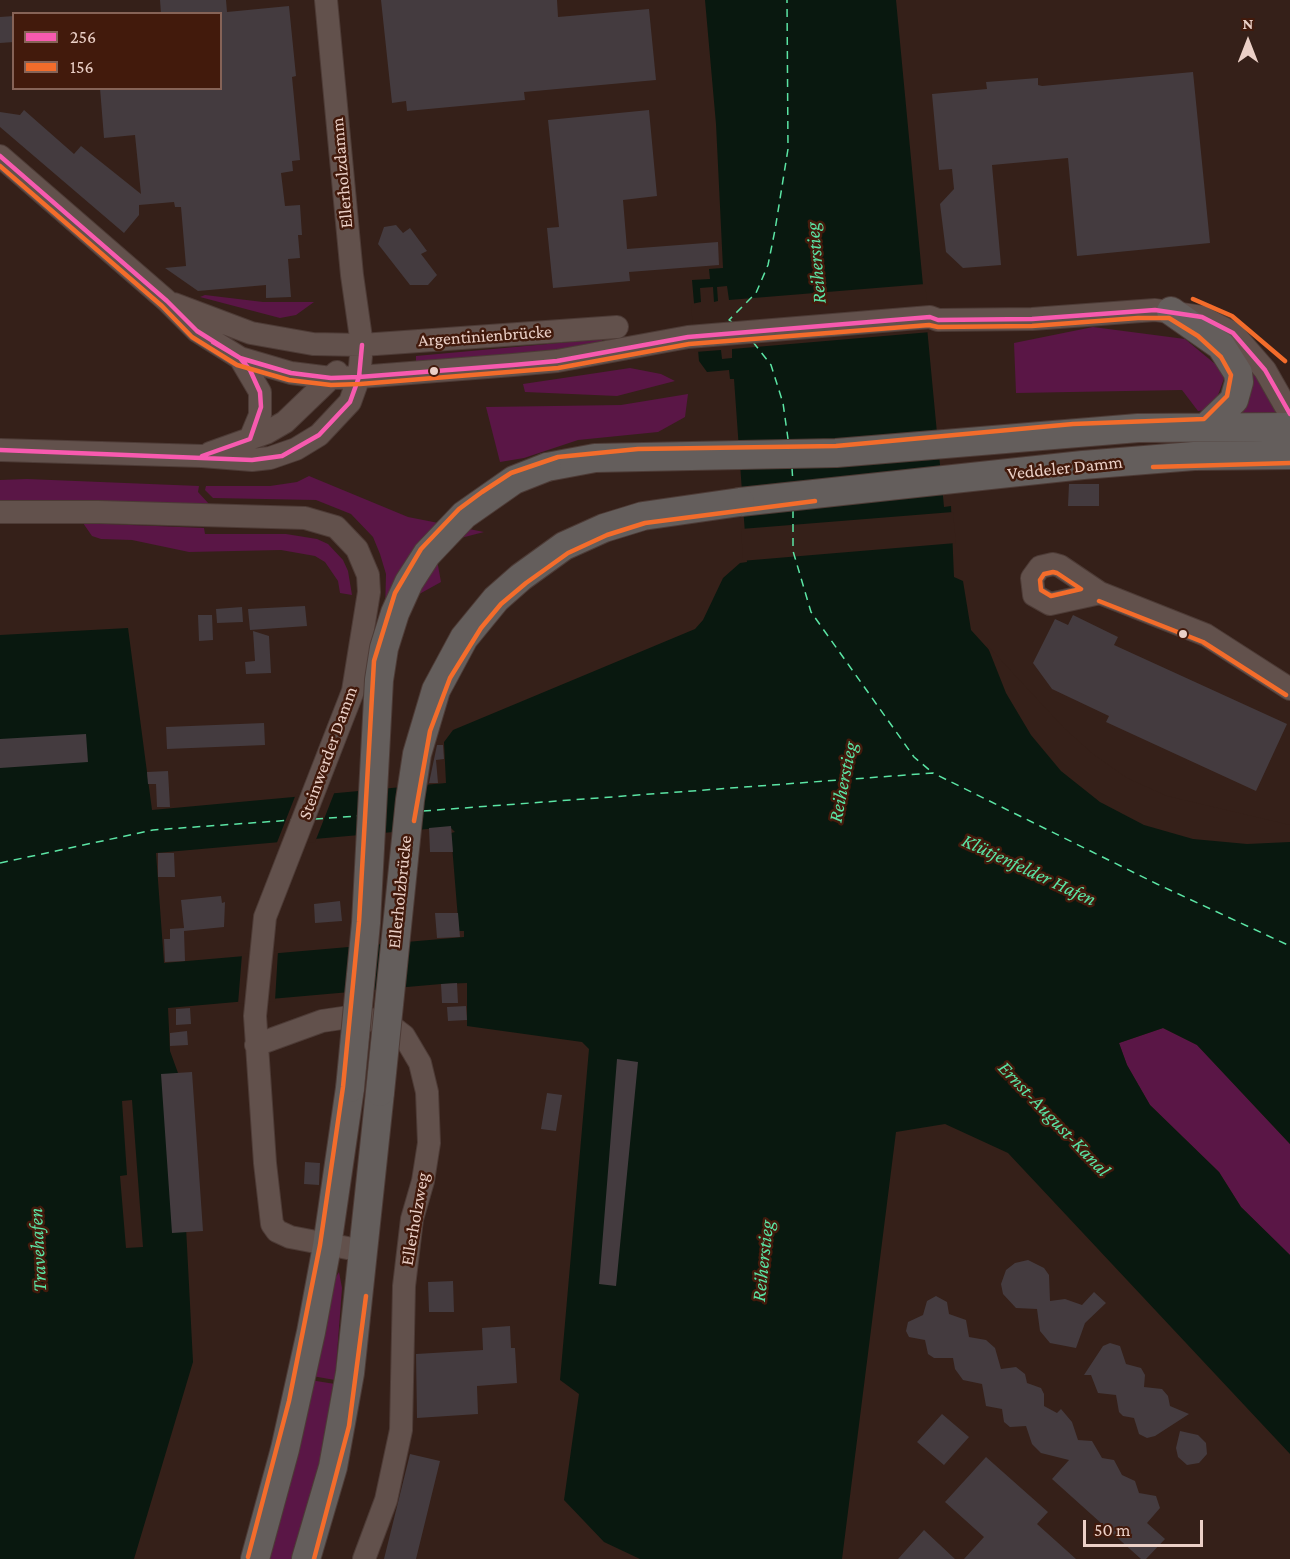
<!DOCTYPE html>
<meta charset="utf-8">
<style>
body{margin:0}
#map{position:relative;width:1290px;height:1559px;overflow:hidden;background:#352019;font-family:"Crimson Pro",serif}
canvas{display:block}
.legend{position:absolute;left:12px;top:12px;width:210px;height:78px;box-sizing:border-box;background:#421a0c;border:2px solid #866357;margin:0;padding:8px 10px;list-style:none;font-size:18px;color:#ebd0c7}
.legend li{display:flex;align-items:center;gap:12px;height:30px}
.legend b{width:30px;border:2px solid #866357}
.north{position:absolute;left:1218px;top:12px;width:60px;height:60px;-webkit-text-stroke:4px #421a0c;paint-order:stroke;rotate:0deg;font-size:16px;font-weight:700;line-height:24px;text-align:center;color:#ebd0c7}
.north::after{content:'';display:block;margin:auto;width:21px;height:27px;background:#ebd0c7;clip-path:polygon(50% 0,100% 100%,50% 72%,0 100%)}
.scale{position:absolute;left:1083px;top:1520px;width:120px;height:27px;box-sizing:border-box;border:3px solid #ebd0c7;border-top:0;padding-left:8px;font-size:18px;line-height:21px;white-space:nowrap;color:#ebd0c7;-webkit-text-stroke:4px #421a0c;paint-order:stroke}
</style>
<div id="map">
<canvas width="1290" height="1559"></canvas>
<ul class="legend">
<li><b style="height:8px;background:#f75aaf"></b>256</li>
<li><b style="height:8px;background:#f36c2b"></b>156</li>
</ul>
<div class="north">N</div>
<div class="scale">50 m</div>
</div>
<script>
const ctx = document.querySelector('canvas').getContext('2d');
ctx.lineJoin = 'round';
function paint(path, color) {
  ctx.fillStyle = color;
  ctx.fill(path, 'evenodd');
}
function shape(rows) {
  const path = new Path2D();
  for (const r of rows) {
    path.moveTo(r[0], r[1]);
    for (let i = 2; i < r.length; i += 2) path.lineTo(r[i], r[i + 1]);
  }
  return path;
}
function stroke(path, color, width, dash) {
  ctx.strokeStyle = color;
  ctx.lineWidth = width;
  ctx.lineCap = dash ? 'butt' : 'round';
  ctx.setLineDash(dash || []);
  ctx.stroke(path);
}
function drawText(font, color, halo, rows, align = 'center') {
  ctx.font = font + ' "Crimson Pro",serif';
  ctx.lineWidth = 5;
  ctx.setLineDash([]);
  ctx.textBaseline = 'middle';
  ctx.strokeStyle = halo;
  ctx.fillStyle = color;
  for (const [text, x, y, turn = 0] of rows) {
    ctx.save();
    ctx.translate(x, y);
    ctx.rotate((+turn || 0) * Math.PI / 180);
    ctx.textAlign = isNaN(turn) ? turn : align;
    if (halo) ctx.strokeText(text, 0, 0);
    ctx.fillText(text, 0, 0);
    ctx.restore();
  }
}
paint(shape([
 [205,295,263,302,314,302,296,315,280,318,200,297],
 [1093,327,1185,339,1226,373,1213,409,1198,411,1182,390,1016,393,1014,343],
 [603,339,601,342,566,349,416,364,416,356],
 [1246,360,1279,416,1234,415],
 [630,368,661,374,675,381,617,396,525,392,523,384],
 [688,394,685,417,658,432,578,440,524,458,500,462,486,407,621,405],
 [309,476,408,517,484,532,449,541,437,560,441,582,385,613,386,574,380,554,373,537,351,514,316,500,213,498,205,490,206,486,270,486,297,482],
 [27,479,199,486,198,492,209,504,0,503,0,480],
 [83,523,204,528,205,534,286,534,317,539,328,544,343,560,348,571,352,595,340,593,338,581,325,562,315,556,281,550,189,552,132,540,101,539,92,536],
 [1163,1028,1197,1045,1290,1144,1290,1255,1241,1207,1219,1172,1150,1105,1127,1065,1119,1043],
 [339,1272,342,1288,335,1380,312,1376,328,1290],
 [310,1380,335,1384,332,1419,295,1559,264,1559]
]), '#5a1646');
paint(shape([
 [705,0,896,0,944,507,951,506,954,577,963,581,971,630,1062,730,1113,772,1166,799,1290,828,1290,1144,1197,1045,1163,1028,1119,1043,1127,1065,1150,1105,1219,1172,1241,1207,1290,1255,1290,1454,1008,1153,945,1124,896,1132,842,1559,640,1559,604,1542,564,1500,579,1394,560,1380,589,1049,582,1042,467,1026,467,983,441,984,168,1008,170,1051,178,1073,193,1362,134,1559,0,1559,0,635,128,628,152,810,446,783,444,742,453,730,695,629,703,620,723,578,740,563,747,562,734,379,730,379,729,370,707,372,699,361,692,280,710,279,709,269,723,268,716,124],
 [450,827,455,832,451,833,459,931,464,931,464,937,164,963,156,853]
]), '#09180f');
paint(shape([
 [925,284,931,332,732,349,732,358,722,359,721,350,695,352,691,304,701,302,700,288,713,287,714,302,718,301,717,287,727,286,729,300],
 [953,512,956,543,741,561,743,560,741,529],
 [987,645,1064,728,1093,754,1127,778,1167,796,1290,825,1290,842,1247,844,1193,839,1144,825,1100,802,1061,771,1031,735,1006,693],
 [335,791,315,842,276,845,296,794],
 [278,951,275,1001,238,1004,242,954],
 [132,1100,143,1247,126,1248,120,1176,127,1175,122,1101]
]), '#352019');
stroke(shape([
 [732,322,729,320,756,293,768,265,775,230,788,149,787,0],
 [753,342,771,365,783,403,788,439],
 [792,468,793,484],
 [793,510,793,551,811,612,914,757,933,773],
 [423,811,933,773,1157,884,1290,946],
 [315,819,358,816],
 [0,863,153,830,292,820]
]), '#5be4a4', 1.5, [8, 6]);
paint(shape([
 [160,0,226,0,227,12,289,6,296,76,292,77,300,160,292,161,293,171,281,173,285,206,300,205,302,235,298,235,300,258,288,259,291,297,266,298,266,285,198,291,165,268,186,266,181,207,175,207,174,202,139,205,139,215,124,233,0,127,0,112,20,115,24,110,74,154,81,146,141,194,135,135,104,138,100,88,220,88,220,14,161,14],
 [381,0,557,0,558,17,649,9,656,80,524,92,525,100,407,111,406,101,392,103],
 [14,16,14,42,0,43,0,17],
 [1193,72,1210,243,1077,256,1068,158,992,165,1001,265,963,268,946,252,940,204,954,189,952,169,939,170,932,94,987,89,986,82,1038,78,1038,85,1042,86],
 [649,110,657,196,623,200,627,249,718,242,719,265,629,272,630,281,553,288,547,228,559,227,548,120],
 [396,225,403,233,410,228,427,251,421,254,437,275,428,285,410,285,378,244,384,227],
 [1069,484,1099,484,1099,506,1068,506],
 [305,606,307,626,250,630,248,609],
 [242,607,243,622,217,623,216,609],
 [198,615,212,615,213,640,199,641],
 [1073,615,1118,637,1114,645,1287,724,1256,791,1106,722,1109,716,1052,689,1033,663,1055,619,1068,625],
 [253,631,269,636,271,673,246,674,245,662,255,661],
 [264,723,265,745,167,749,166,727],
 [86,734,88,762,0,768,0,739],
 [437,745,443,745,444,759,436,760,438,783,429,783],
 [168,771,170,807,157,807,156,784,148,784,147,772],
 [451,826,453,852,430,852,429,828],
 [158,853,174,853,175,877,158,877],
 [221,896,222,903,225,902,224,927,184,931,185,961,165,962,164,939,170,939,170,929,184,928,181,900],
 [340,901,342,921,315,923,314,904],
 [435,913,458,913,460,937,437,938],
 [457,983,458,1003,442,1003,441,984],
 [466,1006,467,1020,448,1021,447,1007],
 [190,1008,191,1024,176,1025,176,1009],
 [187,1031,188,1045,170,1046,170,1033],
 [617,1059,638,1062,616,1286,599,1284],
 [192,1072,203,1231,172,1233,161,1074],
 [547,1093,562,1095,556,1131,541,1129],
 [305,1162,320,1163,319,1185,304,1184],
 [1028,1260,1044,1268,1049,1275,1050,1301,1065,1299,1082,1305,1094,1292,1106,1303,1085,1323,1076,1348,1050,1343,1040,1331,1037,1309,1016,1308,1003,1294,1001,1284,1006,1270,1015,1263],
 [453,1281,454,1312,429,1312,428,1282],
 [936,1296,947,1302,949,1314,966,1320,969,1337,986,1340,995,1348,1001,1369,1016,1367,1025,1374,1027,1383,1041,1388,1044,1394,1044,1406,1057,1413,1061,1409,1072,1422,1078,1440,1092,1441,1102,1458,1114,1460,1122,1475,1135,1481,1139,1493,1156,1496,1160,1508,1147,1523,1165,1539,1146,1559,1141,1559,1052,1479,1069,1460,1041,1453,1032,1444,1026,1426,1010,1427,1004,1422,1002,1409,986,1406,982,1384,963,1380,955,1369,953,1358,934,1358,928,1354,925,1340,909,1337,906,1331,908,1322,923,1315,927,1301],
 [510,1326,511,1348,515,1348,517,1383,477,1386,478,1414,417,1418,416,1354,483,1350,482,1328],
 [1110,1343,1120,1346,1126,1364,1141,1368,1145,1375,1144,1387,1162,1389,1168,1396,1170,1406,1189,1414,1155,1436,1147,1438,1139,1434,1134,1418,1123,1416,1119,1412,1116,1395,1098,1393,1091,1375,1084,1375,1103,1346],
 [942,1414,969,1437,944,1465,917,1442],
 [1180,1431,1198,1435,1206,1443,1207,1454,1199,1463,1187,1465,1178,1457,1176,1448],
 [410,1454,440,1461,416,1559,384,1559],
 [986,1457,1048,1512,1037,1524,1076,1559,964,1559,984,1537,945,1502],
 [924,1530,955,1559,898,1559]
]), '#443b3f');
const minor = shape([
 [0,156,167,301,197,331,240,358,291,373,331,378,359,377,513,365,557,361,688,337,930,317,938,320,1032,319,1155,310,1202,317,1233,333,1265,370,1290,414],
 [174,304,251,333,313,344,362,345,617,327],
 [240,358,260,392,260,415,250,439],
 [0,450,202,456,252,460,270,458,296,449,319,435,350,402,359,377,362,345,352,275,326,0],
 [210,453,266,433,285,422,337,372],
 [0,512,99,512,305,518,336,527,357,549,368,575,369,592,353,691,265,917,255,1016,265,1163,272,1224,277,1231,290,1237,363,1251],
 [1100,593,1050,604,1034,595,1032,578,1040,567,1053,564,1060,566,1100,593,1206,635,1290,689],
 [256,1045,322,1021,349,1017,374,1020,391,1026,404,1036,420,1063,427,1092,429,1143,423,1181,412,1219,404,1286,401,1430,386,1500,364,1559]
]);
const major = shape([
 [1171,311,1221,346,1238,373,1239,382,1234,400,1207,426],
 [547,467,595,458,836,453,1138,428,1290,427],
 [740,502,1083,465,1194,456,1290,455],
 [255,1559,285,1449,311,1332,327,1246,350,1088],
 [306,1559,333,1467,350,1373,380,1092]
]);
stroke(minor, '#4d3b36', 24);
stroke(major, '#4d3b36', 30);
stroke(minor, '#62514c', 22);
stroke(major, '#645e5c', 28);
const majorBridge = shape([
 [350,1088,366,923,379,680,384,648,395,613,409,582,427,554,464,515,514,480,547,467],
 [380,1092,410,800,417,754,436,690,464,638,496,599,521,577,564,546,604,528,643,516,740,502]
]);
stroke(majorBridge, '#4d3b36', 30, []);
stroke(majorBridge, '#645e5c', 28);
stroke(shape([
 [0,156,167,301,197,331,240,358,291,373,331,378,359,377,513,365,557,361,688,337,930,317,938,320,1032,319,1155,310,1202,317,1233,333,1265,370,1290,414],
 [0,450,252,460,282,456,319,435,350,402,359,377,362,345],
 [202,456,250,439,261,407,260,392,250,370,240,358,213,342]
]), '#f75aaf', 4.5);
stroke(shape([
 [0,166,162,306,192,337,237,365,289,380,331,385,360,384,558,368,689,344,929,325,938,327,1032,326,1138,318,1169,318,1198,336,1221,357,1231,375,1227,396,1204,419,1073,424,836,446,638,449,558,457,511,473,482,492,459,509,421,549,395,593,374,661,359,922,343,1087,320,1245,289,1401,248,1557],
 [1193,299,1232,316,1285,361],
 [1153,467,1290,463],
 [1053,572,1057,573,1081,589,1051,596,1041,590,1040,580,1044,574,1053,572],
 [1099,601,1203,642,1286,695],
 [414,821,430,731,450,678,481,628,501,604,526,583,568,553,607,535,645,523,815,501],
 [314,1559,349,1426,366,1296]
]), '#f36c2b', 4.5);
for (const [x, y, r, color] of [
 [434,371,5,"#ebd0c7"],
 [1183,634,5,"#ebd0c7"]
]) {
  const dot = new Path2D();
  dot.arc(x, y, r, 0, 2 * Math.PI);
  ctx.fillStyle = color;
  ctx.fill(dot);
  stroke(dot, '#421a0c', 2);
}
drawText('18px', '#ebd0c7', '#421a0c', [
 ["Ellerholzdamm",342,173,-95],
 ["Argentinienbrücke",485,336,-4],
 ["Veddeler Damm",1065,468,-6],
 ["Steinwerder Damm",328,753,-70],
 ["Ellerholzbrücke",400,892,-84],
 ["Ellerholzweg",415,1219,-80]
]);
drawText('italic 20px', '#5be4a4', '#421a0c', [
 ["Reiherstieg",816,263,-95],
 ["Reiherstieg",843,782,-79],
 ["Klütjenfelder Hafen",1029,870,25],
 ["Ernst-August-Kanal",1054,1119,46],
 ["Travehafen",38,1250,-93],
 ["Reiherstieg",763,1261,-84]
]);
</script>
